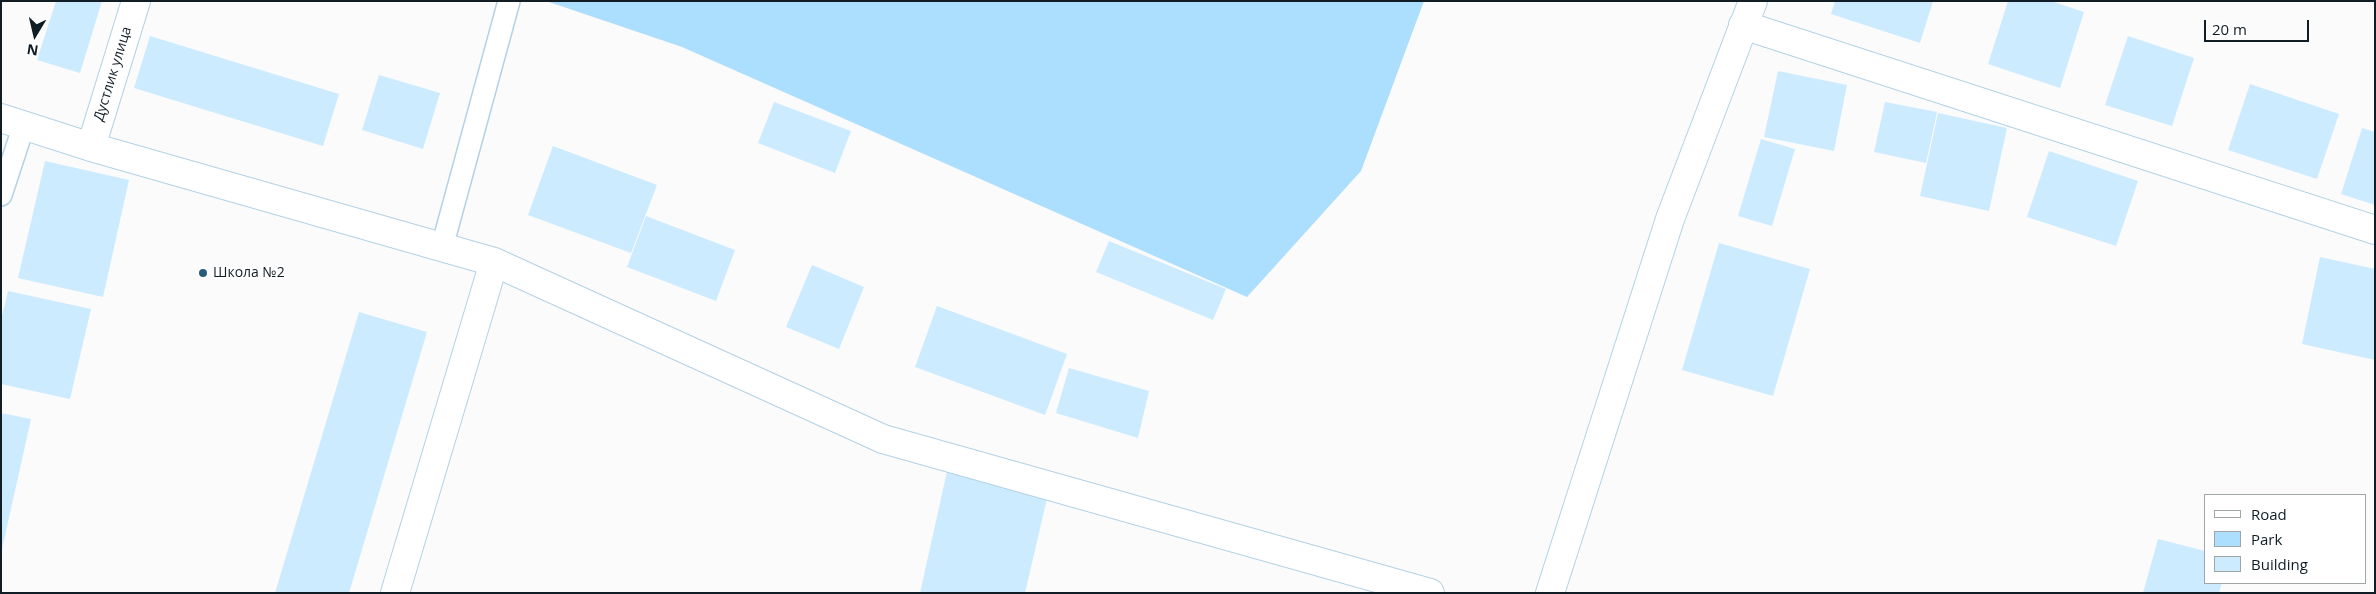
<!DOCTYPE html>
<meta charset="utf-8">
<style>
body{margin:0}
#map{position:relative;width:2376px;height:594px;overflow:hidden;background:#fbfbfb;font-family:"Open Sans",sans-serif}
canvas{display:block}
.frame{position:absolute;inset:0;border:2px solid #111d24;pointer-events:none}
.legend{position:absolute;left:2204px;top:494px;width:162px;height:90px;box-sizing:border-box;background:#fff;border:1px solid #a0a5a7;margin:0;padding:6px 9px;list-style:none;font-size:15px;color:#111d24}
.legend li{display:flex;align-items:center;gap:10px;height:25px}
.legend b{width:25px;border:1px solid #a0a5a7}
.north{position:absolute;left:10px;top:10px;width:50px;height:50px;-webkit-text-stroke:4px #fff;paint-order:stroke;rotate:189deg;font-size:14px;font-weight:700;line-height:20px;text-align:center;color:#111d24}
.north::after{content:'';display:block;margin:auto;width:18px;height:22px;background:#111d24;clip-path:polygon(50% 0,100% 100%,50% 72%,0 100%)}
.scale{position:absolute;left:2204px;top:20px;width:105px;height:22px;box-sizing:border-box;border:2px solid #111d24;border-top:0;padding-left:6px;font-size:15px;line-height:18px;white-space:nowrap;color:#111d24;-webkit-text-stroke:4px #fff;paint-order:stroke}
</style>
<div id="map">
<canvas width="2376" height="594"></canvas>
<div class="frame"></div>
<ul class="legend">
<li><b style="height:6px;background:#fff"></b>Road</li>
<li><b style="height:14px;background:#acdefe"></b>Park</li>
<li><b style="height:14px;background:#ccebff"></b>Building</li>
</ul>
<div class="north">N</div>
<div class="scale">20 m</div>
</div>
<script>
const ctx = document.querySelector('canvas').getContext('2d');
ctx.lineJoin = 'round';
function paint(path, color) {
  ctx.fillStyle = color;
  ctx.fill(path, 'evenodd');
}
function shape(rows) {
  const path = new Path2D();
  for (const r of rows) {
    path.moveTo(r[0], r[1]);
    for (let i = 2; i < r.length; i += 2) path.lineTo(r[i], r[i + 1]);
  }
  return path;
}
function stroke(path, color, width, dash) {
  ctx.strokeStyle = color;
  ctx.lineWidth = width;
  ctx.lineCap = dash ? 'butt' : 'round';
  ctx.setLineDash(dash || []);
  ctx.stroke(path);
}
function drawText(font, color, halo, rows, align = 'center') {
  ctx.font = font + ' "Open Sans",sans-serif';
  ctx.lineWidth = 4;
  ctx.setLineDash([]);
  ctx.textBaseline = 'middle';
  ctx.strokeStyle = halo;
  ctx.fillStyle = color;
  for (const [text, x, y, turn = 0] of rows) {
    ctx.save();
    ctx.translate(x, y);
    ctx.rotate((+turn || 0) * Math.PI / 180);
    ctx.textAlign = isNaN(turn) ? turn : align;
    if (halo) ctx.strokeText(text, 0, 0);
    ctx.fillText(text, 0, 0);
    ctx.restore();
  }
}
paint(shape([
 [546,1,1424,1,1361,171,1247,297,682,47]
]), '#acdefe');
paint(shape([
 [56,1,102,1,80,73,37,60],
 [1835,1,1933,1,1920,43,1831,14],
 [2008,1,2051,1,2084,12,2060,88,1988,64],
 [150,36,339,94,323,146,134,88],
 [2128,36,2194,58,2172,126,2105,105],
 [1778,71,1847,85,1834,151,1764,137],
 [379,75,440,93,423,149,362,130],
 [2250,84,2339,114,2317,179,2228,150],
 [774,102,851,131,835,173,758,143],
 [1885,102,1937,112,1926,163,1874,152],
 [1938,113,2007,128,1989,211,1920,196],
 [2362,128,2375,132,2375,205,2341,194],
 [1761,139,1795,149,1772,226,1738,216],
 [553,146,657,185,631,253,528,215],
 [2049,151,2138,181,2116,246,2027,217],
 [45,161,129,180,103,297,18,278],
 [646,216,735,250,716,301,627,267],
 [1109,241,1226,289,1213,320,1096,272],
 [1719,243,1810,269,1773,396,1682,370],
 [2320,257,2375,269,2375,360,2302,344],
 [812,265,864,287,839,349,786,327],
 [8,291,91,309,70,399,1,384,1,320],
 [937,306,1067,354,1045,415,915,367],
 [359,312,427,332,349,593,275,593],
 [1069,368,1149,391,1138,438,1056,413],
 [1,413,31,419,2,549,1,548],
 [948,467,1049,490,1025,593,920,593],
 [2158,539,2205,551,2205,583,2222,583,2219,593,2143,593]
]), '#ccebff');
const service = shape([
 [1,195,24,125],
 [442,247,509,1]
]);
const minor = shape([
 [1743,25,2375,230],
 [1,118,91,147,494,262,883,439,1430,593],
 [91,147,136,1],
 [395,593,494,262],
 [1550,593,1670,219,1753,1]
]);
stroke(service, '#b3d2e5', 24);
stroke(minor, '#b3d2e5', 30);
stroke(service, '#fff', 21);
stroke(minor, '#fff', 28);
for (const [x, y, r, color] of [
 [203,273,5,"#285c78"]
]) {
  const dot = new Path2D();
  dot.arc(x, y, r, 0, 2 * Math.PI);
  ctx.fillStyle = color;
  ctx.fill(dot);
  stroke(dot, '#fff', 2);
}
drawText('14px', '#111d24', '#fff', [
 ["Дустлик улица",113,74,-73]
]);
drawText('14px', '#111d24', '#fff', [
 ["Школа №2",213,273]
], 'left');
</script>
